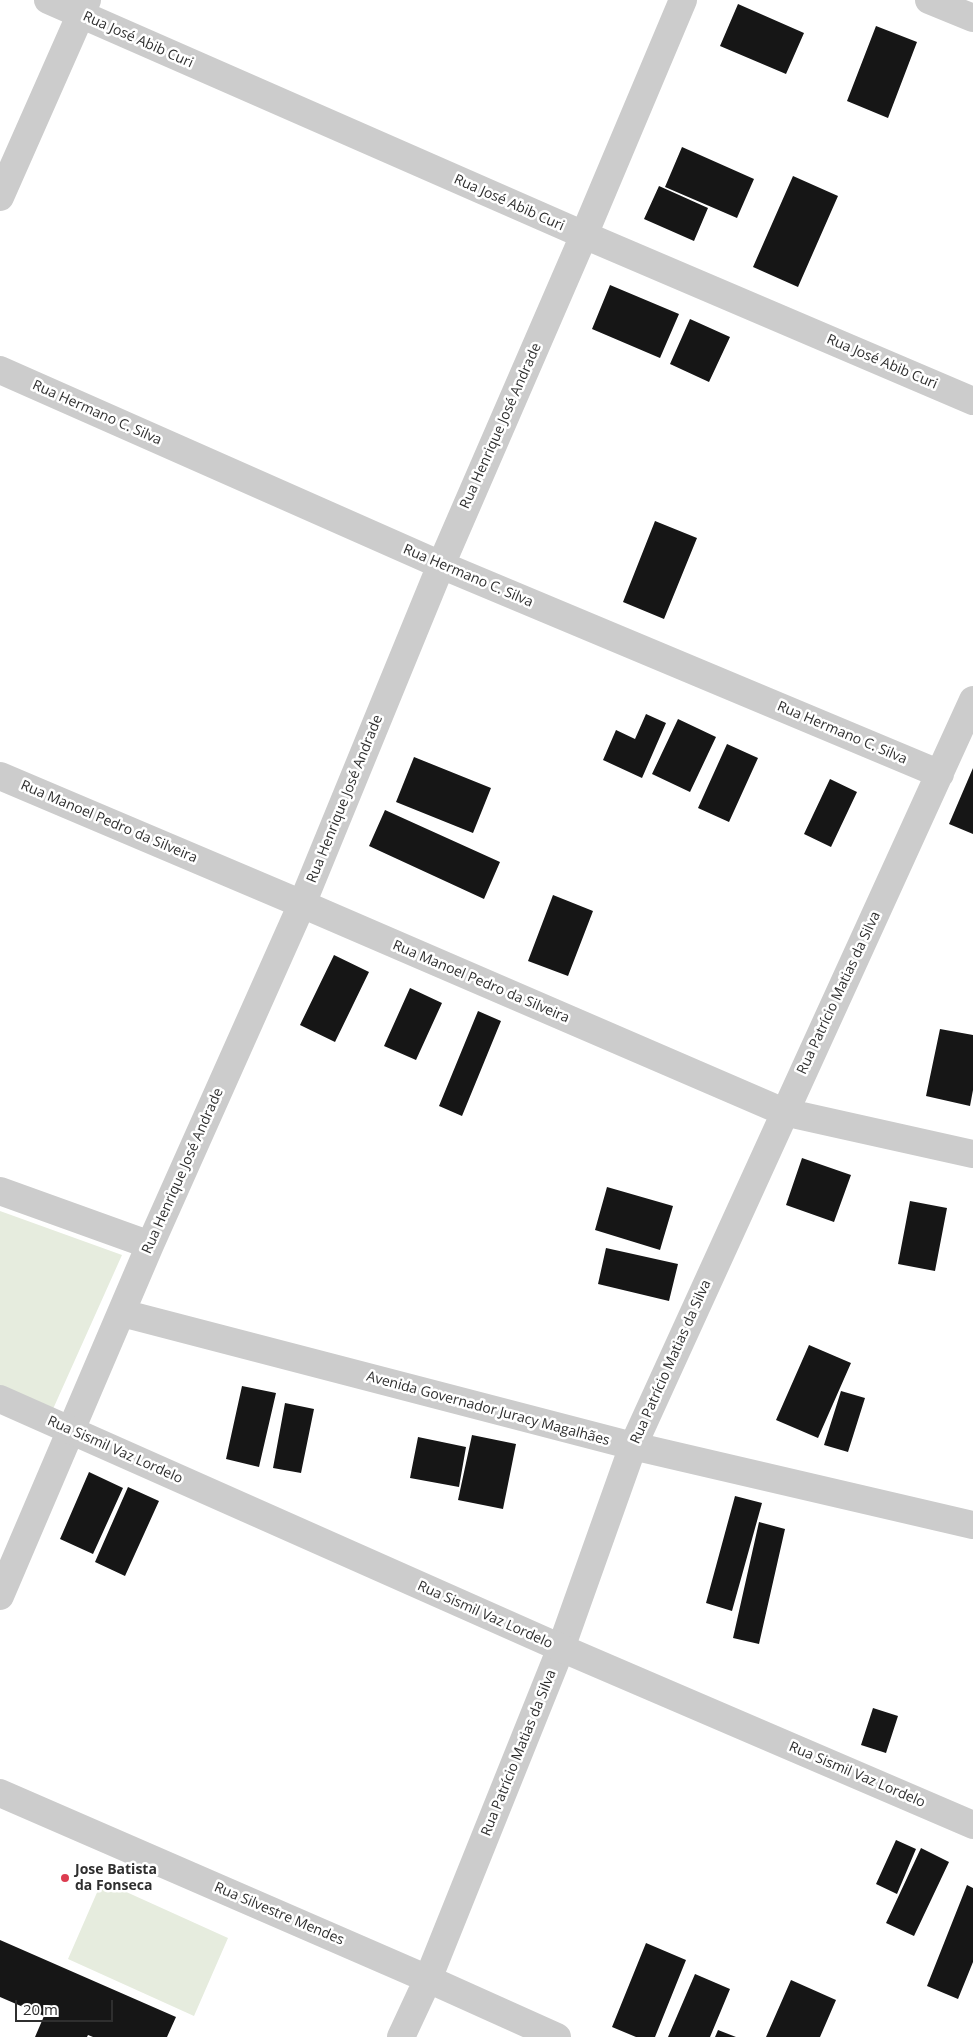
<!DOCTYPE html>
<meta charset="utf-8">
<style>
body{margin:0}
#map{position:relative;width:973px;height:2037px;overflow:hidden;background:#fff;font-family:"Open Sans",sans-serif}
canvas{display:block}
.scale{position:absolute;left:15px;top:2000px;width:98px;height:22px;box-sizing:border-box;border:2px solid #2f2f2f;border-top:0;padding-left:6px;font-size:15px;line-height:18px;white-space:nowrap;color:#2f2f2f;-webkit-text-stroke:4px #fff;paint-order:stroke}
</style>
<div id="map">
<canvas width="973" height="2037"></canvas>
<div class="scale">20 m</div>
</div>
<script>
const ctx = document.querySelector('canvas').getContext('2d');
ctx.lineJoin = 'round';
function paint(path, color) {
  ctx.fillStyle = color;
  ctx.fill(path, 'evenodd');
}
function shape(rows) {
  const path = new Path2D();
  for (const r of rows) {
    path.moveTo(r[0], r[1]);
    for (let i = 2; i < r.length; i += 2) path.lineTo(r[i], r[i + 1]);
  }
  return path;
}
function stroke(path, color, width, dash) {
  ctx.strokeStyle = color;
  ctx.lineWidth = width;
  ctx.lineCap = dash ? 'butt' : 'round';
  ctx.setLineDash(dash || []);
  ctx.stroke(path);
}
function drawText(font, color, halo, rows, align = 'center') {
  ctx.font = font + ' "Open Sans",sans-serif';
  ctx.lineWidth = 5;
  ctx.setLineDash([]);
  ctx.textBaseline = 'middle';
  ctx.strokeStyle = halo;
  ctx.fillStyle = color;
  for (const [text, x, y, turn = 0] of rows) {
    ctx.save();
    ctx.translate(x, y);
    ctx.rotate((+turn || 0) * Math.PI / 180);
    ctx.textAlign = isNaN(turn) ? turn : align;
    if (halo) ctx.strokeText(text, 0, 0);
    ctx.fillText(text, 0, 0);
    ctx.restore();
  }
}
paint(shape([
 [0,1211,122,1255,53,1409,0,1386],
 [102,1881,228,1938,194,2016,68,1959]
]), '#e6ecde');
paint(shape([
 [738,4,804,33,786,74,720,46],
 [876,26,917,42,888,118,847,101],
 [682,147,754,179,737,218,665,187],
 [793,176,838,196,798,287,753,267],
 [659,186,708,208,694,241,644,219],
 [610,285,679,314,660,358,592,329],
 [690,319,730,337,709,382,670,364],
 [655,521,697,538,664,619,623,602],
 [646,714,666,723,642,778,603,760,616,730,635,739],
 [678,719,716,737,690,792,652,774],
 [727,744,758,758,729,822,698,808],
 [414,757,491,788,473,833,396,802],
 [973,768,973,834,949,824],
 [830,779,857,792,831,847,804,834],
 [385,810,500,862,484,899,369,846],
 [553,895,593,911,568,976,528,961],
 [334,955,369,972,335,1042,300,1025],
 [410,988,442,1003,416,1060,384,1046],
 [478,1011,501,1021,462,1116,439,1106],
 [940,1029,973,1035,973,1090,970,1106,926,1096],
 [802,1158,851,1175,834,1222,786,1205],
 [607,1187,673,1206,660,1250,595,1230],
 [910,1201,947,1208,935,1271,898,1264],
 [606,1248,678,1264,669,1301,598,1284],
 [809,1345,851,1363,818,1438,776,1420],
 [242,1386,276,1393,259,1467,226,1459],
 [841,1391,865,1398,848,1452,824,1445],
 [285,1403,314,1409,301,1473,273,1468],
 [472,1435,516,1444,503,1509,458,1500],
 [418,1437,466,1447,459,1487,410,1478],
 [89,1472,123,1488,93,1554,60,1539],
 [128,1487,159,1501,125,1576,95,1562],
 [735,1496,762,1503,732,1611,706,1603],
 [759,1522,785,1529,759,1644,733,1638],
 [873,1708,898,1716,886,1753,861,1745],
 [896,1840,916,1849,897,1894,876,1884],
 [921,1848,949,1862,914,1936,886,1923],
 [967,1885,973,1888,973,1962,958,1999,927,1986],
 [0,1940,176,2017,167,2037,93,2037,88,2035,87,2037,35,2037,44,2016,0,1997],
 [646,1943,686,1960,655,2037,636,2037,612,2027],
 [695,1974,730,1989,710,2037,668,2037],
 [791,1980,836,2000,820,2037,766,2037],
 [718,2030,736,2037,715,2037]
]), '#161616');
stroke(shape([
 [48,0,584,235,973,401],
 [929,0,973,18],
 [0,197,87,0],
 [0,370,441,565,940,774],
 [0,776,302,904,784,1112,973,1154],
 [0,1191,150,1245],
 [122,1313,633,1446,973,1525],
 [0,1596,150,1245,302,904,441,565,584,235,683,0],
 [0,1793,428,1979,557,2037],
 [401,2037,428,1979,561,1648,633,1446,973,700]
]), '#ccc', 28);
stroke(shape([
 [0,1399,561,1648,973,1825]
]), '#ccc', 28);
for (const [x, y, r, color] of [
 [65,1878,5,"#dc3c50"]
]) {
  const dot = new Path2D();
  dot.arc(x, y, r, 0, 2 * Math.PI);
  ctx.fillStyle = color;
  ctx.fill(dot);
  stroke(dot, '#fff', 2);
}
drawText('14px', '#2f2f2f', '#fff', [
 ["Rua José Abib Curi",138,40,24],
 ["Rua José Abib Curi",509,203,24],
 ["Rua José Abib Curi",882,362,23],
 ["Rua Hermano C. Silva",97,413,24],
 ["Rua Henrique José Andrade",501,426,-66],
 ["Rua Hermano C. Silva",468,576,23],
 ["Rua Hermano C. Silva",842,733,23],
 ["Rua Henrique José Andrade",345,799,-68],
 ["Rua Manoel Pedro da Silveira",109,822,23],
 ["Rua Manoel Pedro da Silveira",481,982,23],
 ["Rua Patrício Matias da Silva",839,993,-65],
 ["Rua Henrique José Andrade",183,1171,-66],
 ["Rua Patrício Matias da Silva",671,1362,-66],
 ["Avenida Governador Juracy Magalhães",488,1409,15],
 ["Rua Sismil Vaz Lordelo",115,1450,24],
 ["Rua Sismil Vaz Lordelo",485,1615,24],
 ["Rua Patrício Matias da Silva",519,1753,-68],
 ["Rua Sismil Vaz Lordelo",857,1775,23],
 ["Rua Silvestre Mendes",279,1914,23]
]);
drawText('bold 14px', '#2f2f2f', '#fff', [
 ["Jose Batista",75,1870],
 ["da Fonseca",75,1886]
], 'left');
</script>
